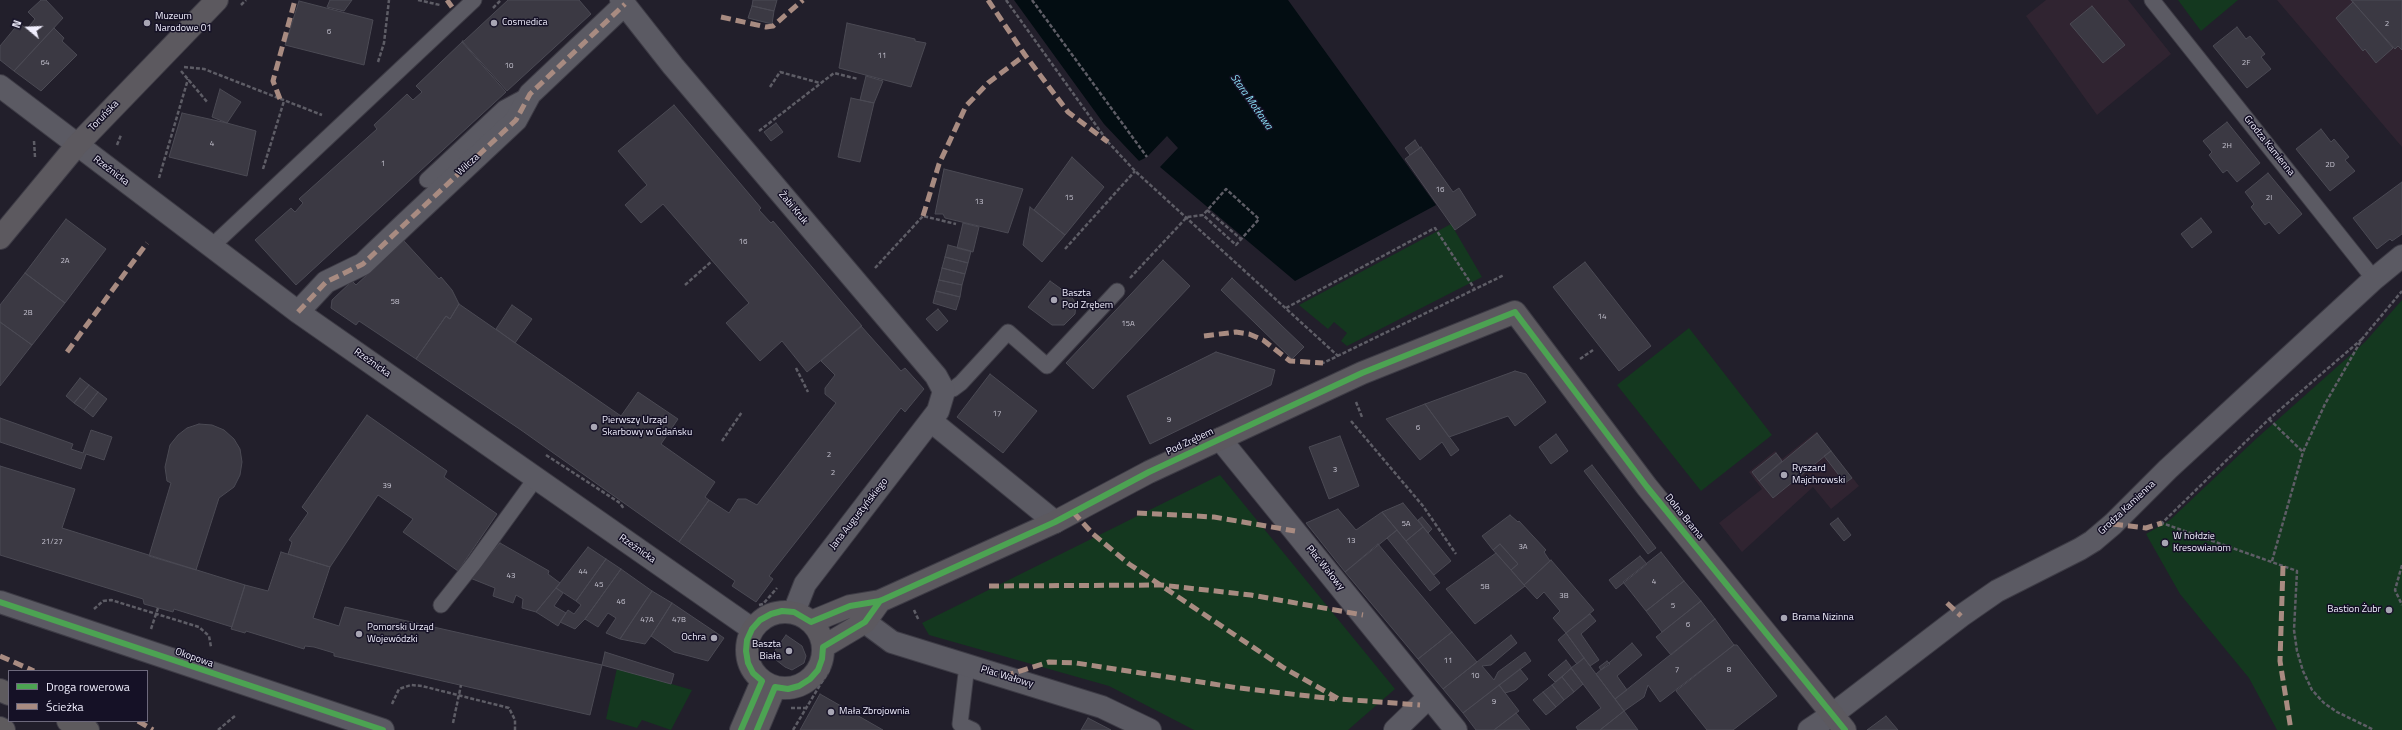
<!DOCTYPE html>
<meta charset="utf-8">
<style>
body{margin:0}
#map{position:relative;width:2402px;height:730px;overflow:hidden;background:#221f2b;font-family:"Titillium Web",sans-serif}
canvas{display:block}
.legend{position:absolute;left:8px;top:670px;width:140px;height:52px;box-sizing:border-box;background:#151126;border:1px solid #6d697c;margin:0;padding:5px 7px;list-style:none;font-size:12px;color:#f0eefd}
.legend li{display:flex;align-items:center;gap:8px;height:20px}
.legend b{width:20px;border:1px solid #6d697c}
.north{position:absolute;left:8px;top:8px;width:40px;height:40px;-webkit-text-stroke:3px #151126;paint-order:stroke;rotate:289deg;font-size:11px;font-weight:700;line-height:16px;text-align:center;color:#f0eefd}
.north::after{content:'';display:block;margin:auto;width:14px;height:18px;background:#f0eefd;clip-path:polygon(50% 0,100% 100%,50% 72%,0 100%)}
</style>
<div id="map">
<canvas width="2402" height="730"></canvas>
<ul class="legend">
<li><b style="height:5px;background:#4ca352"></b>Droga rowerowa</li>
<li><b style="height:5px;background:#a88b81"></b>Ścieżka</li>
</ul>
<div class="north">N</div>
</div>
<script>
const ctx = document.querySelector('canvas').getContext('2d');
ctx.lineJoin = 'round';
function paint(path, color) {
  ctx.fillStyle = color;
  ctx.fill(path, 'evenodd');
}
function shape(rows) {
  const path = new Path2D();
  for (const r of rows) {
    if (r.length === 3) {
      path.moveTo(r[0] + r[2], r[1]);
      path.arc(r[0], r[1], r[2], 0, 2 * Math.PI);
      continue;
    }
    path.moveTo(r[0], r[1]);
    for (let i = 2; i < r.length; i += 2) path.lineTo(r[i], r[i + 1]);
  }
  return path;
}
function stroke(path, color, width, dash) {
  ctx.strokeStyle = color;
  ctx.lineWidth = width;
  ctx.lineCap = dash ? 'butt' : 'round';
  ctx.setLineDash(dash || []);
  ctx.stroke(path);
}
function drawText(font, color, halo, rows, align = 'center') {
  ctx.font = font + ' "Titillium Web",sans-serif';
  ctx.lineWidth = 3;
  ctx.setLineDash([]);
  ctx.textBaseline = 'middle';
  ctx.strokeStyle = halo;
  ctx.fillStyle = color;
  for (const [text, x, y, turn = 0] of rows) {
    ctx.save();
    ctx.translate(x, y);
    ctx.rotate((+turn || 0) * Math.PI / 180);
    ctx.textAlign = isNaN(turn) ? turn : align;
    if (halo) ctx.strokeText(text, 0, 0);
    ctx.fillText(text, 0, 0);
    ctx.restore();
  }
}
paint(shape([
 [2046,0,2128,0,2171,54,2097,115,2026,16],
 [2277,0,2402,0,2402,147],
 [1816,432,1859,486,1831,509,1813,487,1742,552,1719,523,1762,489,1749,472,1775,451,1782,459]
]), '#302431');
paint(shape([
 [2178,0,2238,0,2201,31],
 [1451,224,1482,277,1347,346,1341,341,1347,333,1334,322,1328,329,1299,305],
 [2402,300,2402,730,2277,730,2249,678,2180,594,2146,534,2170,520,2257,438,2365,342],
 [1689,328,1772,435,1701,491,1617,385],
 [1220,475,1395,689,1348,730,1194,730,1109,686,929,635,922,623],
 [617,668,692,690,671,730,642,720,637,728,606,719]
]), '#14381f');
paint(shape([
 [1014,0,1288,0,1436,205,1295,281,1160,167,1178,148,1167,136,1147,157,1139,161,1104,124]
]), '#030d12');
const building = shape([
 [41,0,46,0,63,18,14,71,0,60,0,46,19,23,27,29,35,19,28,12,41,0],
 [330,0,352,0,344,11,327,7,330,0],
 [508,0,579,0,591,14,507,91,462,41,464,41,508,0],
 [753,0,777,0,774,11,752,6,753,0],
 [2351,0,2402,0,2402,50,2398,46,2395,49,2351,0],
 [299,1,373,20,364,65,285,45,299,1],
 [2353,2,2393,48,2376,63,2365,49,2363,51,2336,18,2353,2],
 [752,6,774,11,772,24,748,18,752,6],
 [2092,6,2125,45,2103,63,2070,24,2092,6],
 [847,23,915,39,915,41,926,43,911,87,839,68,847,23],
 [2237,27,2246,39,2250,36,2265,54,2261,57,2271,69,2247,88,2213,46,2237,27],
 [54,28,64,38,62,41,77,55,41,91,14,71,54,28],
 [462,42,506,92,296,285,255,240,291,208,295,212,303,203,299,199,377,129,374,125,407,94,413,100,422,92,416,86,462,42],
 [866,76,883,81,874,103,860,100,866,76],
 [220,89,241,102,227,123,212,117,220,89],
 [851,98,874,103,860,162,838,157,851,98],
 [674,105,761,208,759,210,771,223,773,221,862,326,807,372,782,341,760,361,726,323,749,303,663,204,641,223,625,205,647,185,618,151,674,105],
 [182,113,227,123,256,131,247,176,169,157,182,113],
 [2227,122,2260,163,2237,182,2227,170,2223,173,2209,155,2212,152,2203,141,2227,122],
 [776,123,783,132,771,141,764,132,776,123],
 [2321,129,2331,142,2334,139,2349,157,2345,160,2355,171,2330,191,2296,149,2321,129],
 [1415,140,1420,148,1410,155,1405,148,1415,140],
 [1421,147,1453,192,1459,188,1476,215,1455,230,1405,159,1421,147],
 [1072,157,1104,187,1065,235,1034,210,1072,157],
 [944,169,1023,189,1008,233,945,218,943,214,935,214,944,169],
 [2268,173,2302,214,2279,234,2269,222,2265,225,2251,207,2254,204,2245,192,2268,173],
 [2402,182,2402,234,2392,241,2390,239,2377,249,2353,218,2402,182],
 [1030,207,1065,235,1042,262,1023,245,1030,207],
 [2201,218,2212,232,2192,248,2181,234,2201,218],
 [66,219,106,249,65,303,25,273,66,219],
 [963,223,979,227,973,252,957,248,963,223],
 [404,241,439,279,441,277,452,290,459,304,450,319,446,316,416,359,359,321,356,325,331,308,332,300,352,281,356,285,404,241],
 [948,245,971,251,968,263,945,257,948,245],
 [945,257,968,263,965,274,942,268,945,257],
 [1163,260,1190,286,1093,389,1066,363,1163,260],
 [1585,262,1651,346,1619,371,1553,287,1585,262],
 [942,268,965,274,962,285,939,280,942,268],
 [25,273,65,303,32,345,0,322,0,305,25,273],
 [1232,278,1304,347,1292,359,1221,290,1232,278],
 [939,280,962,285,960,297,936,291,939,280],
 [1050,281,1071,296,1076,304,1075,314,1064,325,1052,325,1028,307,1050,281],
 [936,291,960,297,956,310,933,303,936,291],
 [459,304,621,416,638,392,678,419,661,444,715,482,705,497,709,500,679,542,521,430,416,359,446,316,450,319,459,304],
 [512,305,532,319,515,343,496,329,512,305],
 [938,309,948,321,937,331,926,319,938,309],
 [0,322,32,345,0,386,0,322],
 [861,326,901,371,905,368,924,389,905,412,901,408,769,576,773,579,756,602,732,586,735,581,679,542,709,500,729,513,738,499,746,499,757,505,836,403,825,394,825,388,835,375,821,361,861,326],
 [1216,352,1275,370,1271,385,1150,444,1127,396,1216,352],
 [1515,371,1526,374,1546,402,1515,426,1508,416,1449,437,1425,404,1515,371],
 [990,374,1037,411,1003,453,957,417,990,374],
 [80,378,89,385,74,403,66,396,80,378],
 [89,385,98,392,84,410,74,403,89,385],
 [98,392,107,399,93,417,84,410,98,392],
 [1425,404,1459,450,1451,456,1442,442,1420,460,1386,419,1425,404],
 [367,415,447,471,444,477,497,514,458,571,403,532,413,519,378,495,330,567,288,554,292,542,289,540,308,513,302,507,367,415],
 [0,418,73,444,71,449,83,453,91,430,112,437,104,460,86,454,81,469,0,442,0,418],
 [199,424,212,425,224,430,234,439,240,449,242,462,240,475,234,487,219,498,196,570,149,556,171,483,167,481,165,467,170,445,178,435,187,428,199,424],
 [1817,433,1831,451,1773,498,1759,481,1817,433],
 [1556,434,1568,451,1551,464,1539,447,1556,434],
 [1340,436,1359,486,1329,499,1309,447,1340,436],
 [1831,451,1852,478,1845,483,1824,456,1831,451],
 [1776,453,1782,461,1759,481,1752,472,1776,453],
 [1592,465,1656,548,1648,554,1584,471,1592,465],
 [0,466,75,489,62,528,245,585,232,627,174,609,173,612,144,604,143,599,0,555,0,466],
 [1403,503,1423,527,1406,541,1382,512,1403,503],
 [1338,509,1356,530,1382,512,1397,530,1345,572,1306,523,1338,509],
 [1510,515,1518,522,1519,521,1546,550,1544,552,1550,561,1524,585,1511,570,1518,564,1500,544,1493,550,1482,536,1510,515],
 [1422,517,1432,529,1428,533,1418,520,1422,517],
 [1838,518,1851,535,1844,541,1830,524,1838,518],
 [1423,527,1451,561,1434,575,1406,541,1423,527],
 [1397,530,1440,583,1430,591,1387,538,1397,530],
 [500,543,549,571,548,574,560,583,536,612,522,608,523,599,516,595,513,603,493,596,495,588,470,578,500,543],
 [1378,544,1452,632,1418,659,1345,572,1378,544],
 [1500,544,1518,564,1511,570,1493,550,1500,544],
 [588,547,606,559,576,601,556,588,588,547],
 [281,552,330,567,313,618,339,626,345,607,602,665,590,715,334,656,334,653,314,647,305,646,304,649,246,631,245,633,231,629,245,585,268,591,281,552],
 [1661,552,1684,581,1646,611,1623,582,1661,552],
 [1496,553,1525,586,1475,624,1446,589,1496,553],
 [1640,556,1647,564,1616,589,1609,580,1640,556],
 [606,559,621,569,585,619,575,629,560,622,568,610,574,614,581,605,576,601,606,559],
 [1551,560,1594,610,1566,633,1553,618,1560,611,1544,592,1537,599,1524,585,1551,560],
 [621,569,652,591,620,639,606,633,616,618,608,613,598,627,585,619,621,569],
 [1684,581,1701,601,1662,632,1646,611,1684,581],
 [556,588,563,593,554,606,566,613,558,626,536,612,556,588],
 [652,591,672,603,651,636,645,644,620,639,652,591],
 [1701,601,1715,619,1671,655,1656,637,1701,601],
 [672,603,724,638,708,661,674,652,651,636,672,603],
 [1590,614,1596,621,1581,634,1599,660,1590,666,1566,633,1590,614],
 [1715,619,1734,645,1660,702,1648,685,1644,697,1624,711,1615,699,1715,619],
 [1452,632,1477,662,1443,689,1418,659,1452,632],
 [1566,633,1584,658,1577,664,1558,640,1566,633],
 [786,635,802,646,806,656,804,663,792,670,785,667,771,656,786,635],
 [1511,635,1517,643,1491,665,1482,666,1494,680,1498,672,1525,652,1531,661,1463,713,1443,689,1511,635],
 [1632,643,1642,655,1617,676,1627,690,1615,699,1596,674,1632,643],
 [1734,645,1737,645,1777,696,1733,730,1707,730,1676,691,1734,645],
 [605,652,674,674,671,684,602,665,605,652],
 [1584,658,1624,711,1600,730,1578,730,1576,727,1601,708,1571,668,1584,658],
 [1566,660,1572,668,1555,682,1548,675,1566,660],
 [1607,661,1610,664,1601,670,1599,667,1607,661],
 [1571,668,1583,684,1574,692,1562,677,1571,668],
 [1520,669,1528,679,1515,690,1505,693,1499,685,1520,669],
 [1562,677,1574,692,1564,700,1552,685,1562,677],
 [1499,685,1519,711,1494,730,1476,730,1463,713,1499,685],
 [1552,685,1564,700,1556,707,1543,692,1552,685],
 [1543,692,1556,707,1546,715,1533,700,1543,692],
 [820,694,883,730,800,730,820,694],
 [1624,711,1638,730,1600,730,1624,711],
 [1516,713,1530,730,1494,730,1516,713],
 [1886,716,1898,730,1867,730,1886,716],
 [1088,718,1111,730,1081,730,1088,718]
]);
paint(building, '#3b3943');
stroke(building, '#4b4a54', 1);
const lane = shape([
 [2152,0,2374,279],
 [427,180,504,108,530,94],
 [211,247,474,0],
 [944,391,953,389,961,383,1008,332,1047,366,1117,291],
 [441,605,475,562,536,478],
 [967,665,960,724,973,730]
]);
const street = shape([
 [621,0,673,66,936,376,944,391,938,411,805,584,794,612],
 [0,86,298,312,752,629],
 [298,312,326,282,363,264,407,222,516,120,530,94,625,4],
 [931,421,1055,522],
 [1220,439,1456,730],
 [0,602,383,730],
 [865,622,892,642,1102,707,1150,730],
 [1395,730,1429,697],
 [1809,730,1833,714,1961,616,1997,591,2080,549,2093,541,2113,524,2168,469,2374,279,2402,256]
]);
const secondary = shape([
 [0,238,77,145,217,0],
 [785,650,38],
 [811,622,850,606,880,601,1055,522,1149,472,1362,373,1515,312,1647,487,1845,730],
 [823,647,865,622,880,601],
 [741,730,762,681],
 [757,730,775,687]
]);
const primary = shape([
 [0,690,9,694],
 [68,721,88,730],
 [0,728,4,730]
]);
stroke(lane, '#3d3b45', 17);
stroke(street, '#3d3b45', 24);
stroke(secondary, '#3d3b45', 24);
stroke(primary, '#3d3b45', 24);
stroke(shape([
 [418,0,440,5],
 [1006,0,1108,142,1135,171,1338,356],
 [1032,0,1147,157],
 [241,5,246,0],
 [493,8,501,0],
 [378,62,384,43,389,0],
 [184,67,204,69,322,115],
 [181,71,208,103],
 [770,87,780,72,820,83],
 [759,131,834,73,858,79],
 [34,141,35,157],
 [117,145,121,135],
 [263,169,284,101],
 [159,178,188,79],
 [1207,210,1241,239],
 [1065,249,1135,171],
 [875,268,923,216,956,224],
 [1130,278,1187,217,1203,215,1226,189,1259,219,1236,245,1203,215],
 [685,285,712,261],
 [1286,308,1435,228,1474,288],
 [2362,339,2269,419,2162,523,2297,571,2294,630,2297,651,2303,671,2312,690,2324,703,2337,712,2374,730],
 [1580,359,1593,350],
 [1321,364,1504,275],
 [796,368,808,392],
 [1356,402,1362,417],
 [2269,419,2303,452],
 [1351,421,1423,506,1456,554],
 [722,441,742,412],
 [546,455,620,503,624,509],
 [2272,561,2303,452,2325,404,2362,339,2402,291],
 [2402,565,2395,590,2402,605],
 [759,605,763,604,777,588],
 [94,609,103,601,111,600,199,627,209,636,211,647],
 [914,610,919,621],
 [151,629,158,608],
 [392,704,399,689,411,685,422,686,509,708,515,720,515,730],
 [791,708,806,708],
 [453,723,461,685],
 [218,730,236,715],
 [793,730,829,670]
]), '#5e5d66', 2.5, [4, 2]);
stroke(lane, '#5b5a63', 15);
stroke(street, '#5b5a63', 22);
stroke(secondary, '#5c595f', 22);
stroke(primary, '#5e5b5e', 22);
stroke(shape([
 [447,0,452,7],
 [988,0,1025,55,1068,112,1108,142],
 [721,17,766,27,773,26,803,0],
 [280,99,273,81,295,0],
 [923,216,939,164,966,106,988,83,1025,55],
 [298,312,326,282,363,264,407,222,516,120,530,94,625,4],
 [1204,336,1236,332,1249,334,1263,340,1290,361,1323,363],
 [67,352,147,243],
 [1073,512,1093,534,1129,564,1284,668,1339,699,1420,705],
 [1137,513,1214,517,1295,531],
 [2113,524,2146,528,2162,523],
 [2283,566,2280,661,2291,730],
 [989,586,1161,585,1251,595,1363,615],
 [1947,603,1961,616],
 [0,656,34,671],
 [1004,676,1049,662,1076,663,1239,688,1335,699],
 [138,721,153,730]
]), '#a88b81', 5, [10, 5]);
stroke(shape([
 [0,602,383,730],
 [741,730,762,681,753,673,748,663,746,651,747,640,752,629,760,620,771,614,782,611,794,612,811,622,850,606,880,601,1055,522,1149,472,1362,373,1515,312,1647,487,1845,730],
 [757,730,775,687,788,689,799,686,810,679,818,670,822,659,823,647,865,622,880,601]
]), '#4ca352', 6);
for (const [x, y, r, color] of [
 [147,23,4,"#a8a6b4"],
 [494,23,4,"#a8a6b4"],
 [1054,300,4,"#a8a6b4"],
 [594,427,4,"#a8a6b4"],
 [1784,475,4,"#a8a6b4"],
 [2165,543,4,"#a8a6b4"],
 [2389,610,4,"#a8a6b4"],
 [1784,618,4,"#a8a6b4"],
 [359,634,4,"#a8a6b4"],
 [714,638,4,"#a8a6b4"],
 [789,651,4,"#a8a6b4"],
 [831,712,4,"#a8a6b4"]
]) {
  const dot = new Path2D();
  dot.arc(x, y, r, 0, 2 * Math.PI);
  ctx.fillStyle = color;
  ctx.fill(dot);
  stroke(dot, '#151126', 1.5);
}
drawText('8px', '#c3c1ce', null, [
 ["2",2387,24],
 ["6",329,32],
 ["11",882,56],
 ["64",45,63],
 ["2F",2246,63],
 ["10",509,66],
 ["4",212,144],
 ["2H",2227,146],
 ["1",383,164],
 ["2D",2330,165],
 ["16",1440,190],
 ["15",1069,198],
 ["2I",2269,198],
 ["13",979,202],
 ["16",743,242],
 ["2A",65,261],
 ["58",395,302],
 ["2B",28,313],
 ["14",1602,317],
 ["15A",1128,324],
 ["17",997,414],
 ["9",1169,420],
 ["6",1418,428],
 ["2",829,455],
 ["3",1335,470],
 ["2",833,473],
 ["39",387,486],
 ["5A",1406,524],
 ["13",1351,541],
 ["21/27",52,542],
 ["3A",1523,547],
 ["44",583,572],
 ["43",511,576],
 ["4",1654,582],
 ["45",599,585],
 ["5B",1485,587],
 ["3B",1564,596],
 ["46",621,602],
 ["5",1673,606],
 ["47A",647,620],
 ["47B",679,620],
 ["6",1688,625],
 ["11",1448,661],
 ["7",1677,670],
 ["8",1729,670],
 ["10",1475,676],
 ["9",1494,702]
]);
drawText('10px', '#f0eefd', '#151126', [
 ["Muzeum",155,17],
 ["Narodowe 01",155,29],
 ["Cosmedica",502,23],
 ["Baszta",1062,294],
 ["Pod Zrębem",1062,306],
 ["Pierwszy Urząd",602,421],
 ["Skarbowy w Gdańsku",602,433],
 ["Ryszard",1792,469],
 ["Majchrowski",1792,481],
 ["W hołdzie",2173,537],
 ["Kresowianom",2173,549],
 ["Bastion Żubr",2381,610,"right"],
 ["Brama Nizinna",1792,618],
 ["Pomorski Urząd",367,628],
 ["Wojewódzki",367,640],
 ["Ochra",706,638,"right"],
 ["Baszta",781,645,"right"],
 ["Biała",781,657,"right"],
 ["Mała Zbrojownia",839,712]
], 'left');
drawText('10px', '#f0eefd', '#151126', [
 ["Toruńska",104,116,-46],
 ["Grodza Kamienna",2269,146,51],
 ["Wilcza",468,165,-43],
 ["Rzeźnicka",111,171,37],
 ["Żabi Kruk",793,208,50],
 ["Rzeźnicka",372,363,35],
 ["Pod Zrębem",1190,442,-25],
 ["Grodza Kamienna",2127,508,-43],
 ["Jana Augustyńskiego",859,514,-52],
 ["Dolna Brama",1684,517,51],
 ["Rzeźnicka",637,549,35],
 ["Plac Wałowy",1325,568,51],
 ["Okopowa",194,658,19],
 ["Plac Wałowy",1007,677,17]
]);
drawText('italic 11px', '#8adff5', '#151126', [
 ["Stara Motława",1251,102,55]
]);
</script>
